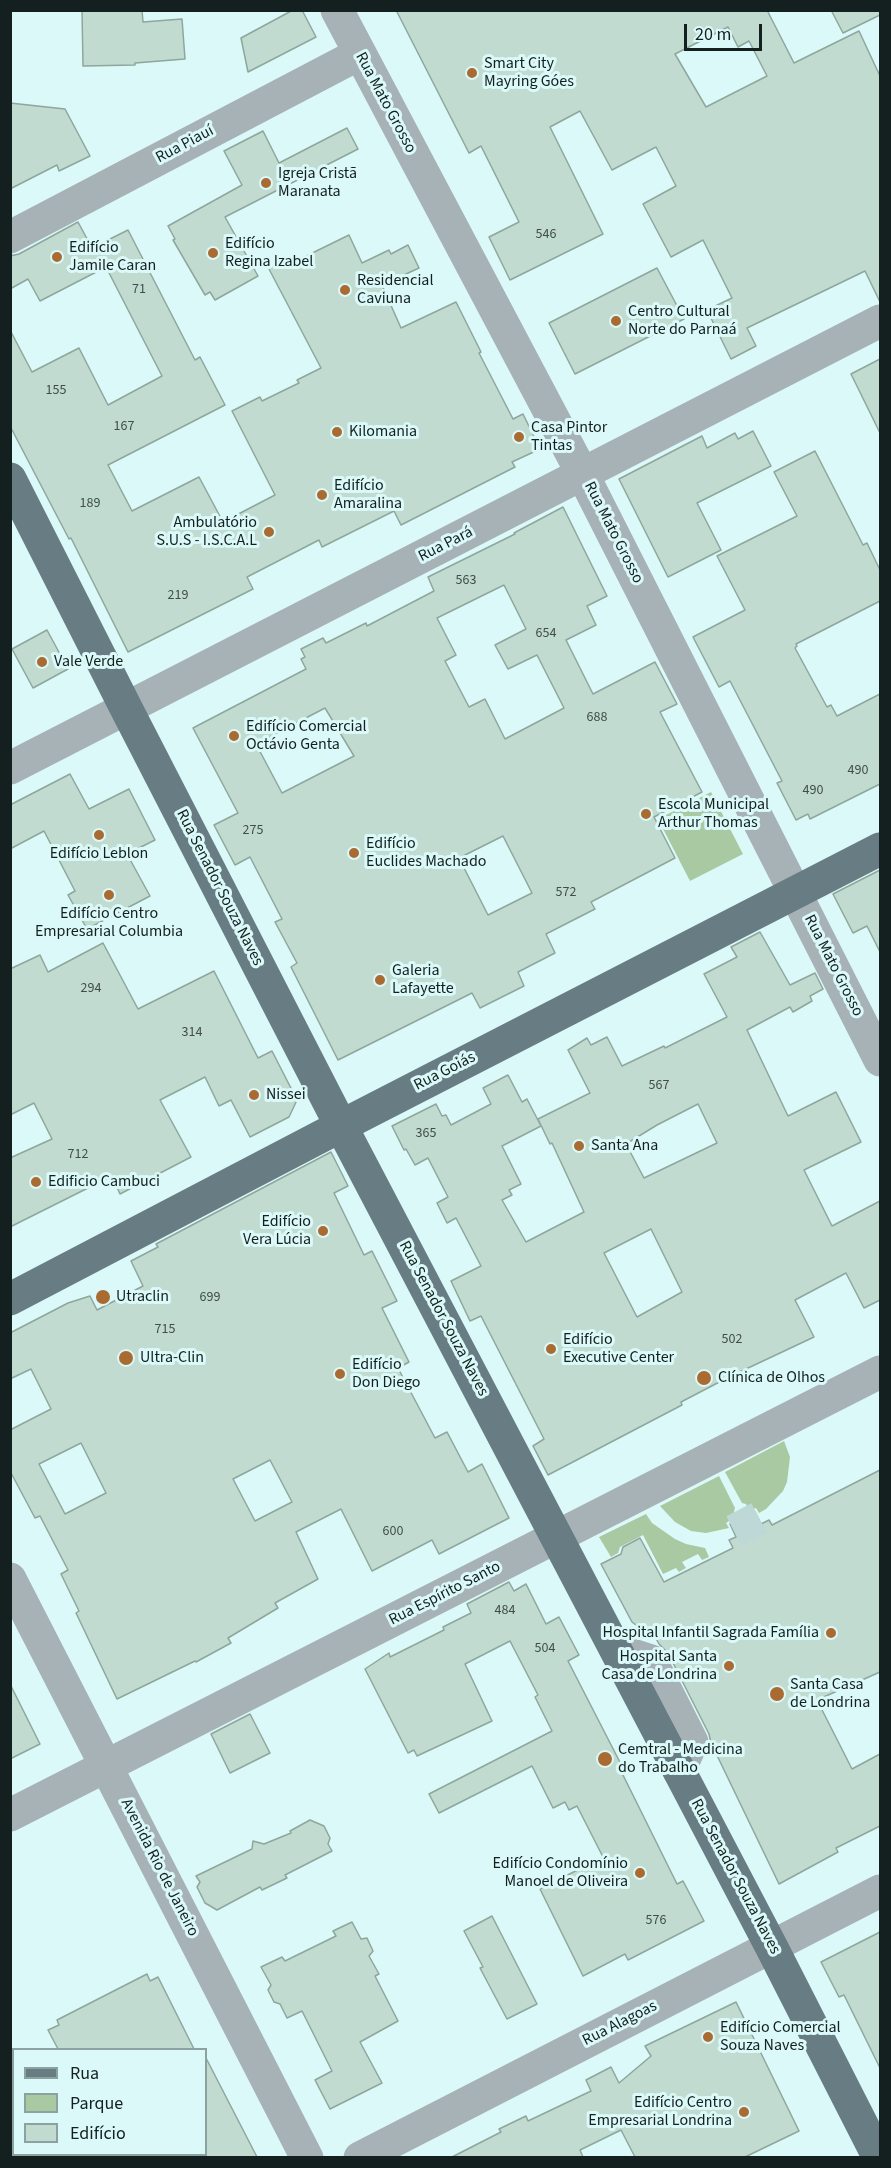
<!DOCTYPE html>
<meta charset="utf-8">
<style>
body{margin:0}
#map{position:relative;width:891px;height:2168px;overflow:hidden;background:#dbf9f8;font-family:"Source Sans 3",sans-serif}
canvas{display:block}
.frame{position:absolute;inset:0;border:12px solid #141f1f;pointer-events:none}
.legend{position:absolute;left:12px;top:2048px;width:195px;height:108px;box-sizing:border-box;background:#dbf9f8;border:2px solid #8ba2a1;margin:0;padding:8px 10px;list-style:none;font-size:18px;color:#141f1f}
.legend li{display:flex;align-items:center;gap:12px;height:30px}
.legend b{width:30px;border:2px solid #8ba2a1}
.scale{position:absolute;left:684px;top:24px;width:78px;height:27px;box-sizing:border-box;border:3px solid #141f1f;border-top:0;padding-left:8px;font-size:18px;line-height:21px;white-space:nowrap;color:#141f1f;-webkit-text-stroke:4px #dbf9f8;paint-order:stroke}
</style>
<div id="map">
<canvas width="891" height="2168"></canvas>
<div class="frame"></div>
<ul class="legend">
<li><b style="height:8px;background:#687c83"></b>Rua</li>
<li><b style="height:16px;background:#a9c9a3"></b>Parque</li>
<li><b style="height:16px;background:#c2dbd0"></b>Edifício</li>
</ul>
<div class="scale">20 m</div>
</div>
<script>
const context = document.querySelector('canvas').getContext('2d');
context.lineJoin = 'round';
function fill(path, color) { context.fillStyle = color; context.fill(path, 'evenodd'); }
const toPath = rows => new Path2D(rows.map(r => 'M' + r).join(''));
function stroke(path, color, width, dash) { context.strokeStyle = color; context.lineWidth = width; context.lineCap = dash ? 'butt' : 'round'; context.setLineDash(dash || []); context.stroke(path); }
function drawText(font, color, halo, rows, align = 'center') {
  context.font = font + ' "Source Sans 3",sans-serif'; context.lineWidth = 6; context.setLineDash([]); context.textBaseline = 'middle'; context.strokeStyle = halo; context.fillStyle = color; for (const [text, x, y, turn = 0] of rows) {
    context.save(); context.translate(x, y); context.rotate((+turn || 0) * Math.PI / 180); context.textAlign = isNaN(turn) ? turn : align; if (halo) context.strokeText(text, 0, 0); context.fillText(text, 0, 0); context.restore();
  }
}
const green = toPath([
 [711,792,743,854,690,881,658,819],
 [784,1441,790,1457,787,1482,783,1491,766,1509,759,1513,756,1508,748,1510,746,1504,742,1503,725,1472],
 [719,1476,735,1508,732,1519,726,1523,729,1528,706,1533,691,1531,675,1522,660,1506],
 [646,1514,652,1523,675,1539,686,1544,705,1548,709,1557,702,1560,698,1554,682,1562,686,1568,679,1572,676,1568,663,1574,643,1535,620,1547,618,1553,611,1557,599,1537]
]);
const building = toPath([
 [82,10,142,10,143,22,182,19,185,59,135,63,135,65,83,66,82,10],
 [293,10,302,10,316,37,248,72,241,38,293,10],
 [396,10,767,10,794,63,859,31,880,76,880,302,865,271,747,328,756,346,731,359,707,310,732,298,703,240,671,257,643,204,676,186,656,147,612,170,580,111,550,127,603,234,510,280,489,237,519,222,481,146,469,153,396,10],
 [728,27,738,47,749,41,767,76,706,107,675,54,728,27],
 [831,10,880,10,880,15,843,33,831,10],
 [10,103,65,109,90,156,59,171,57,165,10,189,10,103],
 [347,128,358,149,225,217,258,276,215,300,210,292,205,295,173,240,175,239,168,226,242,185,224,151,263,131,279,163,347,128],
 [78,222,92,248,128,230,195,360,200,357,225,405,108,465,132,511,199,477,223,522,275,495,232,411,260,397,262,401,299,383,297,380,321,368,269,269,294,256,296,261,349,235,362,263,389,250,391,254,408,245,419,268,382,285,401,328,456,302,481,352,479,353,513,419,523,414,540,449,512,462,515,467,401,525,394,511,322,547,319,540,247,577,253,589,128,652,71,538,69,539,10,426,10,330,32,372,79,348,108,405,162,376,106,267,40,301,28,279,10,289,10,256,19,254,78,222],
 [657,268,684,319,575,374,549,323,657,268],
 [880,359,880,433,851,374,880,359],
 [753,431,771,466,697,503,721,550,668,577,619,479,702,436,707,448,735,433,738,439,753,431],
 [815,451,863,545,867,543,880,570,880,601,796,644,797,646,795,648,827,707,831,705,837,716,880,694,880,784,810,819,808,814,796,820,777,783,782,781,730,681,719,687,693,637,745,610,717,556,797,516,774,472,815,451],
 [563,507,607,596,587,606,596,625,566,640,593,694,655,662,677,704,660,712,702,792,654,817,675,858,591,902,595,909,546,934,555,953,518,972,524,986,480,1008,472,993,338,1060,291,967,297,963,275,922,282,919,250,857,235,865,214,825,238,813,193,728,306,669,301,659,305,657,301,649,323,638,326,643,366,623,367,626,434,591,428,577,515,534,514,533,563,507],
 [504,585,526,629,495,645,508,669,537,655,564,708,505,739,485,699,469,707,445,661,456,655,437,618,504,585],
 [325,708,354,756,282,793,256,744,325,708],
 [503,836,532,893,488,915,459,858,503,836],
 [47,630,68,669,33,688,12,649,47,630],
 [70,774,89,809,129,789,155,840,127,854,150,896,87,929,68,895,75,891,44,831,10,849,10,805,70,774],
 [880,870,880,952,867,926,853,933,833,894,880,870],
 [760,932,790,985,815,973,823,989,810,996,812,1001,793,1012,790,1007,747,1030,788,1116,836,1092,861,1142,804,1170,832,1226,880,1201,880,1300,864,1308,846,1273,795,1300,814,1337,729,1377,681,1402,682,1405,548,1475,533,1446,544,1439,481,1316,470,1321,451,1281,481,1266,456,1218,447,1223,437,1203,448,1197,428,1158,415,1165,406,1149,404,1150,392,1126,436,1104,442,1116,446,1115,451,1125,491,1104,483,1088,508,1075,522,1102,527,1099,541,1126,502,1146,521,1184,509,1190,512,1195,502,1200,526,1242,584,1212,552,1143,550,1144,538,1119,590,1093,568,1050,587,1038,591,1045,607,1037,622,1066,664,1046,665,1048,727,1017,704,974,737,957,731,947,760,932],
 [698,1104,717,1143,644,1178,626,1144,657,1125,698,1104],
 [651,1229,682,1292,637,1317,604,1253,651,1229],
 [103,943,138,1009,214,971,258,1058,272,1051,297,1100,289,1117,250,1137,231,1100,219,1106,205,1077,160,1100,191,1157,120,1194,112,1176,10,1227,10,1158,52,1139,34,1103,10,1115,10,969,40,955,48,972,103,943],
 [331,1152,348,1186,334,1193,364,1255,372,1251,397,1301,382,1308,409,1362,398,1368,435,1438,447,1432,468,1472,482,1464,509,1518,439,1554,432,1540,372,1571,341,1509,296,1532,318,1579,275,1603,278,1608,228,1638,231,1643,196,1662,195,1661,117,1699,76,1613,79,1611,61,1574,68,1570,40,1516,35,1518,10,1471,10,1430,51,1409,31,1369,10,1379,10,1333,68,1303,90,1296,97,1310,143,1286,131,1261,158,1247,156,1244,331,1152],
 [81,1443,106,1493,65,1514,39,1464,81,1443],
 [270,1460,292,1502,255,1521,233,1479,270,1460],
 [880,1470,880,1672,817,1700,852,1769,880,1754,880,1826,836,1848,838,1852,779,1884,711,1743,709,1734,668,1653,659,1644,653,1633,644,1631,632,1622,601,1564,621,1554,623,1547,640,1538,664,1582,733,1548,729,1540,736,1537,730,1524,755,1512,761,1524,769,1520,772,1525,880,1470],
 [509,1582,514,1591,526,1584,546,1624,559,1617,579,1655,568,1661,625,1772,622,1773,677,1884,683,1881,704,1921,628,1960,625,1954,583,1976,540,1889,603,1857,577,1806,569,1810,565,1802,553,1808,532,1766,439,1813,429,1794,552,1731,535,1697,538,1695,510,1641,465,1664,492,1721,417,1756,414,1750,408,1753,365,1669,389,1653,390,1657,444,1630,443,1627,471,1613,467,1604,509,1582],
 [10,1684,40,1744,10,1759,10,1684],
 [250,1714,270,1753,230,1773,211,1734,250,1714],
 [310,1820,324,1826,330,1838,328,1844,332,1851,285,1875,287,1878,262,1890,260,1887,217,1910,205,1903,197,1887,200,1882,196,1876,252,1849,253,1841,264,1844,291,1833,290,1831,310,1820],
 [492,1916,537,2004,507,2019,480,1968,483,1967,464,1931,492,1916],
 [352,1922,361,1939,367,1938,373,1951,369,1956,379,1974,375,1976,398,2021,360,2042,382,2083,330,2109,315,2080,332,2071,302,2011,287,2018,280,2004,274,2002,268,1990,271,1985,261,1967,282,1957,285,1961,336,1936,333,1931,352,1922],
 [880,1932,880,2068,844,1995,839,1997,821,1962,880,1932],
 [147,1974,150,1981,158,1977,194,2049,58,2049,48,2030,59,2025,57,2020,147,1974],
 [736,2002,799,2131,745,2157,635,2157,621,2130,580,2150,583,2157,452,2157,501,2132,499,2129,526,2116,528,2121,591,2091,586,2080,611,2067,619,2083,651,2056,645,2046,736,2002],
 [206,2058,257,2157,206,2157,206,2058]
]);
const minorTunnel = toPath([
 [734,1531,759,1518]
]);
const minor = toPath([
 [337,10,583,475,880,1060],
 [10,237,359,54],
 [10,768,880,321],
 [10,1579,307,2158],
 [617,1650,651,1661,692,1742,679,1771],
 [10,1815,880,1372],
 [360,2158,880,1891]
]);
const major = toPath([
 [10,479,126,708,341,1126,771,1946,879,2158],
 [10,1299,341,1126,880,849]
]);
const markers = [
 [472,73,6,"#a96b31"],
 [266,183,6,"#a96b31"],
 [213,253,6,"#a96b31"],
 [57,257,6,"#a96b31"],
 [345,290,6,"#a96b31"],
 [616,321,6,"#a96b31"],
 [337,432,6,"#a96b31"],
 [519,437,6,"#a96b31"],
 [322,495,6,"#a96b31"],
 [269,532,6,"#a96b31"],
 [42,662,6,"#a96b31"],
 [234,736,6,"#a96b31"],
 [646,814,6,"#a96b31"],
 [99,835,6,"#a96b31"],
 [354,853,6,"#a96b31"],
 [109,895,6,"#a96b31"],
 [380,980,6,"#a96b31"],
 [254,1095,6,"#a96b31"],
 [579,1146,6,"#a96b31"],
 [36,1182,6,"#a96b31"],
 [323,1231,6,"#a96b31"],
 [103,1297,8,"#a96b31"],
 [551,1349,6,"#a96b31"],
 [126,1358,8,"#a96b31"],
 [340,1374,6,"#a96b31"],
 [704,1378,8,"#a96b31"],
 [831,1633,6,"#a96b31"],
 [729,1666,6,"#a96b31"],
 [777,1694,8,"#a96b31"],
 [605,1759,8,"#a96b31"],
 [640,1873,6,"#a96b31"],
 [708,2037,6,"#a96b31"],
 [744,2112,6,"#a96b31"]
];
const numberNames = [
 ["546",546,235],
 ["71",139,290],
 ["155",56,391],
 ["167",124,427],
 ["189",90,504],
 ["563",466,581],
 ["219",178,596],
 ["654",546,634],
 ["688",597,718],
 ["490",858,771],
 ["490",813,791],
 ["275",253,831],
 ["572",566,893],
 ["294",91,989],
 ["314",192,1033],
 ["567",659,1086],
 ["365",426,1134],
 ["712",78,1155],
 ["699",210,1298],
 ["715",165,1330],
 ["502",732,1340],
 ["600",393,1532],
 ["484",505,1611],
 ["504",545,1649],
 ["576",656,1921]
];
const poiNames = [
 ["Smart City",484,64],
 ["Mayring Góes",484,82],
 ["Igreja Cristã",278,174],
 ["Maranata",278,192],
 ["Edifício",225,244],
 ["Regina Izabel",225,262],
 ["Edifício",69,248],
 ["Jamile Caran",69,266],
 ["Residencial",357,281],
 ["Caviuna",357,299],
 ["Centro Cultural",628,312],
 ["Norte do Parnaá",628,330],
 ["Casa Pintor",531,428],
 ["Tintas",531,446],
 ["Kilomania",349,432],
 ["Edifício",334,486],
 ["Amaralina",334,504],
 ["Ambulatório",257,523,"right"],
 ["S.U.S - I.S.C.A.L",257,541,"right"],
 ["Vale Verde",54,662],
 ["Edifício Comercial",246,727],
 ["Octávio Genta",246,745],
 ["Escola Municipal",658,805],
 ["Arthur Thomas",658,823],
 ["Edifício",366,844],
 ["Euclides Machado",366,862],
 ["Edifício Leblon",99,854,"center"],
 ["Edifício Centro",109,914,"center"],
 ["Empresarial Columbia",109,932,"center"],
 ["Galeria",392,971],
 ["Lafayette",392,989],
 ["Nissei",266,1095],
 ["Santa Ana",591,1146],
 ["Edificio Cambuci",48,1182],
 ["Edifício",311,1222,"right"],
 ["Vera Lúcia",311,1240,"right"],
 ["Utraclin",116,1297],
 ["Edifício",563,1340],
 ["Executive Center",563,1358],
 ["Ultra-Clin",140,1358],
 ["Edifício",352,1365],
 ["Don Diego",352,1383],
 ["Clínica de Olhos",718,1378],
 ["Hospital Infantil Sagrada Família",819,1633,"right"],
 ["Hospital Santa",717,1657,"right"],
 ["Casa de Londrina",717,1675,"right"],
 ["Santa Casa",790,1685],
 ["de Londrina",790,1703],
 ["Cemtral - Medicina",618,1750],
 ["do Trabalho",618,1768],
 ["Edifício Condomínio",628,1864,"right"],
 ["Manoel de Oliveira",628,1882,"right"],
 ["Edifício Comercial",720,2028],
 ["Souza Naves",720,2046],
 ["Edifício Centro",732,2103,"right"],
 ["Empresarial Londrina",732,2121,"right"]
];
const streetNames = [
 ["Rua Mato Grosso",385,103,62],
 ["Rua Piauí",185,145,-28],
 ["Rua Mato Grosso",613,533,63],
 ["Rua Pará",446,545,-27],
 ["Rua Senador Souza Naves",219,888,63],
 ["Rua Mato Grosso",833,966,63],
 ["Rua Goiás",445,1072,-27],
 ["Rua Senador Souza Naves",443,1319,62],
 ["Rua Espírito Santo",445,1594,-27],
 ["Avenida Rio de Janeiro",159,1868,63],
 ["Rua Senador Souza Naves",735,1877,62],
 ["Rua Alagoas",620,2024,-27]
];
fill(green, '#a9c9a3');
fill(building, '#c2dbd0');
stroke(building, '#8ea69c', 1.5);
stroke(minorTunnel, '#bdd8d7', 33, [33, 16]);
stroke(minor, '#a7b2b6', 33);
stroke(major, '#687c83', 33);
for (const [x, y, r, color] of markers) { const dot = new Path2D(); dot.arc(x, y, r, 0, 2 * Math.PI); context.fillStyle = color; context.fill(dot); stroke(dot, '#dbf9f8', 2); }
drawText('14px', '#404e4b', null, numberNames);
drawText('16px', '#141f1f', '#dbf9f8', poiNames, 'left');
drawText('16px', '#141f1f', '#dbf9f8', streetNames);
</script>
